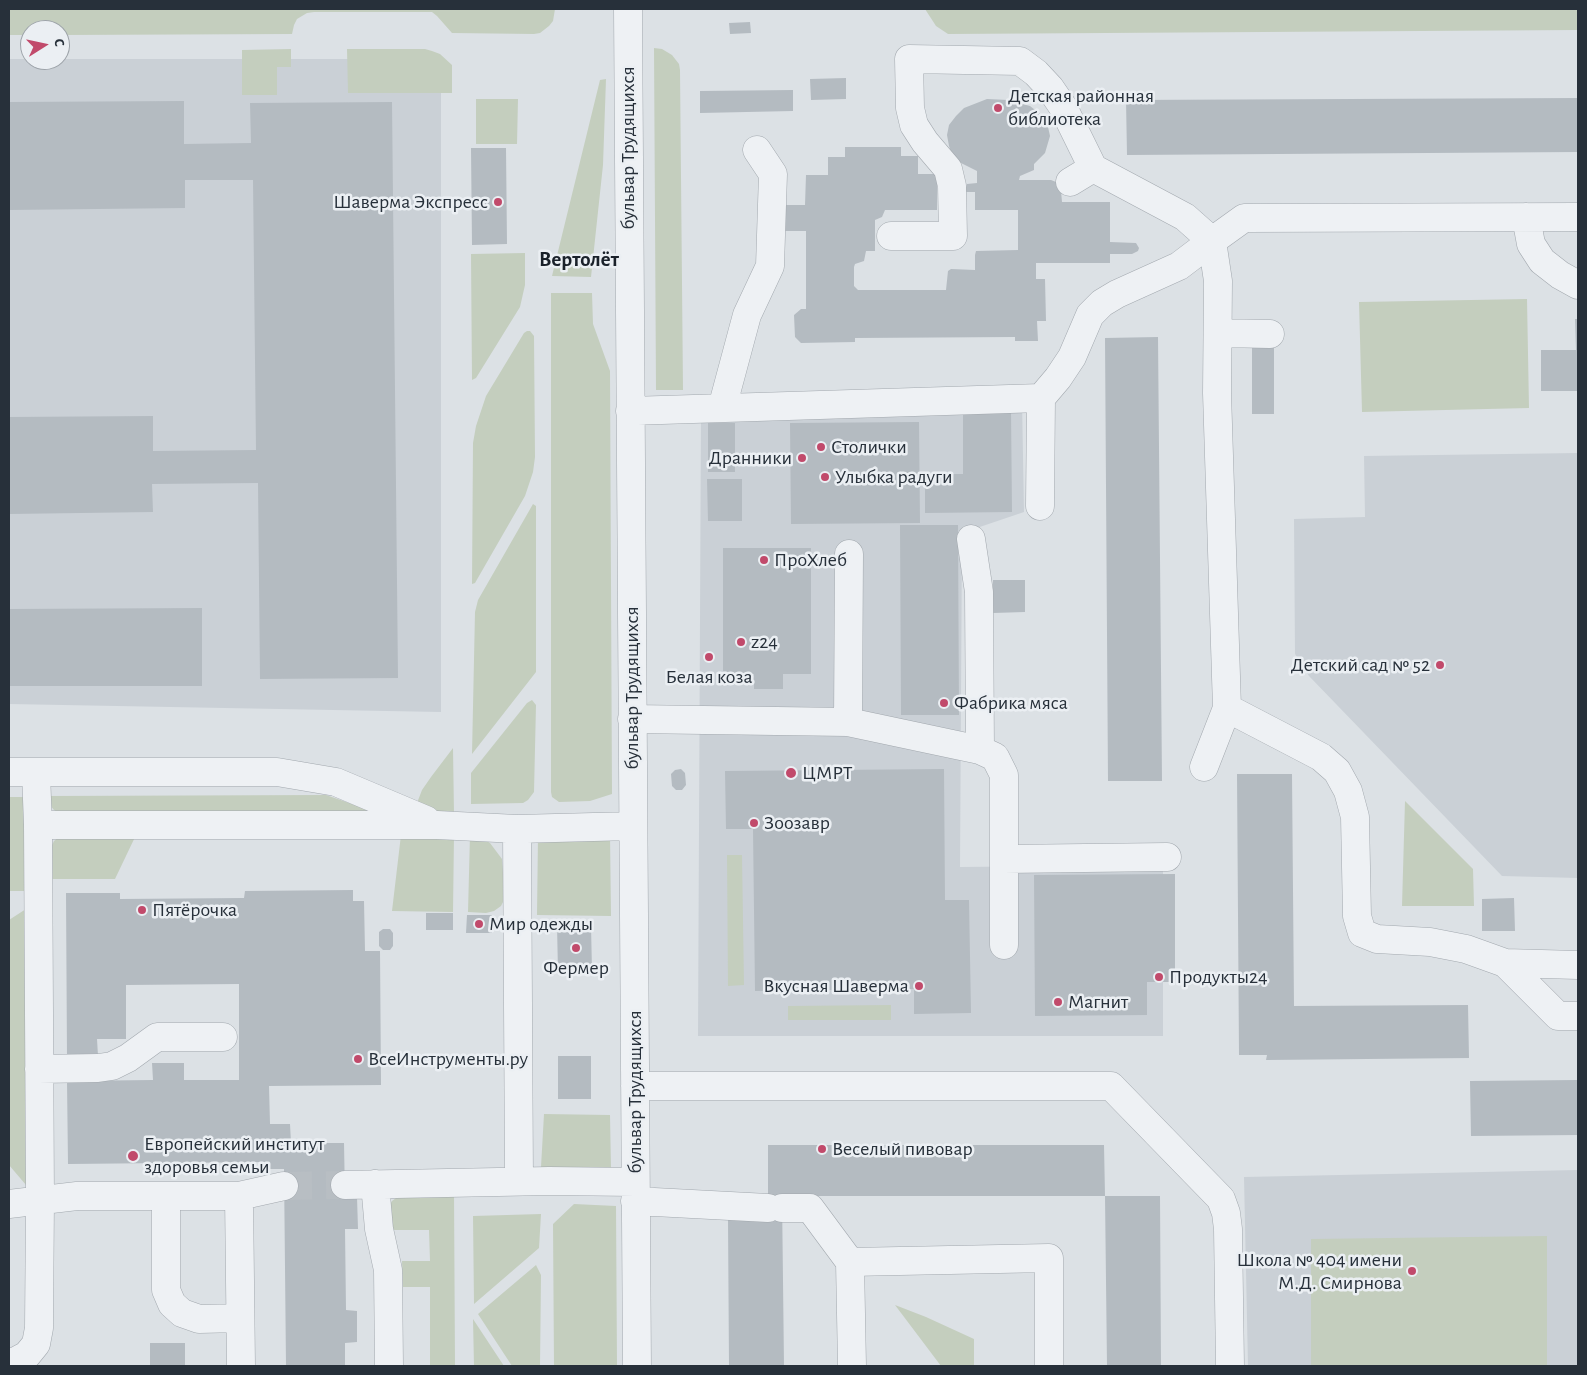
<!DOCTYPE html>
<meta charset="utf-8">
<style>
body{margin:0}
#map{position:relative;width:1587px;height:1375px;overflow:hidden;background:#dce1e5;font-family:"Alegreya Sans",sans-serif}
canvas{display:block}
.frame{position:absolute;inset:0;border:10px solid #27303a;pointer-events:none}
.north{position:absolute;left:20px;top:20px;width:50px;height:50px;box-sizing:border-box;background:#ebeff3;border:1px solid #9da3a9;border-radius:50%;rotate:80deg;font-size:14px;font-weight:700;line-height:20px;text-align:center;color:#27303a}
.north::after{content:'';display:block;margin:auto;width:18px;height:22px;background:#c14a6b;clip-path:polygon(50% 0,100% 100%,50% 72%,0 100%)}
</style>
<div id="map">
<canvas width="1587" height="1375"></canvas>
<div class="frame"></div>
<div class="north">С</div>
</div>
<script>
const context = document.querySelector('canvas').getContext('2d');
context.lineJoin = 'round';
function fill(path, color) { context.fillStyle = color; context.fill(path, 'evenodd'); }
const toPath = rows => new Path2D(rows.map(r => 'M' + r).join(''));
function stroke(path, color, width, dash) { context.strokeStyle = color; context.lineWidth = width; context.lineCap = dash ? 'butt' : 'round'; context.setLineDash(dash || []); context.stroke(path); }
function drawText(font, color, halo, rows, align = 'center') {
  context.font = font + ' "Alegreya Sans",sans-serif'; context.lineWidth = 5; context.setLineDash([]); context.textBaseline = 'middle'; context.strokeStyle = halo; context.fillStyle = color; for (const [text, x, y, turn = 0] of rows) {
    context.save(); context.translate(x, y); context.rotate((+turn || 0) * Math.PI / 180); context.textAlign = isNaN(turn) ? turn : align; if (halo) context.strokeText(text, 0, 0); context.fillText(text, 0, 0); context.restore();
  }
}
const built = toPath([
 [9,59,441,59,441,712,9,704],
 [1022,401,1024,512,962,533,960,867,1163,865,1163,1036,698,1036,701,411],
 [1578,453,1578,878,1502,876,1309,676,1295,654,1294,519,1365,517,1364,456],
 [1578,1170,1578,1366,1248,1366,1244,1177]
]);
const green = toPath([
 [9,9,555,9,553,21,549,26,540,33,534,34,452,33,437,16,432,12,314,12,307,13,297,19,294,25,292,34,60,35,60,30,30,30,30,35,9,35],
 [925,9,1578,9,1578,30,948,34,936,26],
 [654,48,662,49,672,55,679,64,680,70,683,390,656,390],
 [291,49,291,67,277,67,277,95,242,95,242,50],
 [347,49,425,49,432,51,440,54,452,65,452,93,348,93],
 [606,79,603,165,591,277,552,276,600,80],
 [476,99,518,99,517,144,476,144],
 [525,253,525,285,520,307,476,378,472,380,471,254],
 [551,293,592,293,593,324,610,371,612,794,590,801,559,802,552,797,551,792],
 [1527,299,1529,408,1362,412,1359,302],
 [527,331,530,331,534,336,535,457,533,472,525,496,475,583,472,584,473,443,476,426,486,396,524,333],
 [533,504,536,506,536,672,472,754,475,612,478,600],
 [532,700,536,705,534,792,528,800,523,803,471,804,471,773,527,703],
 [453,748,454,814,443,814,417,803,422,790,431,777],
 [326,795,384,815,62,815,54,810,49,804,46,796],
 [9,797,27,797,30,891,9,891],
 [1405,801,1473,869,1474,906,1402,906],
 [610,834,611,916,537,915,538,836],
 [136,835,115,879,47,879,51,847,54,841,59,837],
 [401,835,454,835,453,912,392,911],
 [470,835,481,838,490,843,502,859,505,898,501,906,494,911,486,913,468,912],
 [727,855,742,855,744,985,728,986],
 [29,907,26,1185,9,1165,9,920],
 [891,1005,891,1020,788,1020,788,1006],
 [544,1114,610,1115,611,1169,541,1167],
 [454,1192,455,1366,430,1366,430,1287,403,1287,402,1261,430,1261,429,1230,386,1230,388,1208,392,1201,400,1195],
 [574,1204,616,1206,617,1366,554,1366,553,1224],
 [541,1214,539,1248,474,1304,473,1216],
 [1547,1236,1547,1366,1311,1366,1311,1239],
 [536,1265,541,1275,540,1366,512,1366,478,1314],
 [895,1305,926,1317,974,1339,974,1366,941,1366],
 [473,1319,504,1366,474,1366]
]);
const building = toPath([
 [750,22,751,33,730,34,729,23],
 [846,78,846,99,811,100,810,79],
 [793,90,793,111,700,113,700,91],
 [1578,98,1578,152,1127,155,1126,100],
 [987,99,1008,100,1030,106,1044,117,1048,127,1050,136,1045,153,1034,164,1034,170,1020,176,1019,180,1051,180,1056,182,1061,191,1062,202,1110,202,1110,242,1136,243,1139,248,1138,251,1132,254,1110,254,1110,263,1036,263,1036,279,1045,279,1046,321,1037,321,1038,341,1015,341,1015,337,855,338,855,342,801,343,795,337,794,315,801,309,806,309,806,231,778,231,778,205,805,205,806,175,828,175,828,157,845,157,845,147,901,147,901,156,918,156,918,174,937,174,937,210,885,210,882,217,875,220,875,251,866,251,864,261,855,264,854,267,854,286,858,290,946,290,948,271,951,269,975,270,975,255,976,251,1018,250,1018,210,975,210,975,192,965,192,967,184,977,183,977,171,959,162,952,155,949,146,947,135,949,125,956,116,964,108],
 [184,101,184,144,251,143,250,103,392,102,398,678,260,679,258,483,152,484,153,512,9,514,9,417,153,416,153,451,256,450,253,180,185,180,185,208,9,210,9,102],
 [471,148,506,148,507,244,472,245],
 [1575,319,1578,319,1578,391,1541,391,1541,350,1576,350],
 [1158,337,1162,781,1108,781,1105,338],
 [1252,345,1274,345,1274,414,1252,414],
 [963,410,1011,410,1012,512,925,513,925,474,963,474],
 [919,422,920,523,791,524,790,423],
 [708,423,735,423,735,472,708,472],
 [707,479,742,479,742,521,708,521],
 [900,525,958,525,959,715,901,715],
 [723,548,811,548,811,674,783,674,783,689,754,689,754,674,723,674],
 [993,580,1025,580,1025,612,993,613],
 [202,608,202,686,9,686,9,609],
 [681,769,685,773,686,785,682,790,676,790,672,786,671,774,675,770],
 [944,769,945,900,969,900,971,1013,914,1014,914,989,755,991,753,829,726,829,725,771],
 [1237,774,1292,774,1294,1006,1468,1005,1469,1058,1266,1060,1267,1055,1239,1055],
 [1175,874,1175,982,1147,982,1147,1015,1035,1016,1034,875],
 [353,890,353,901,364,901,365,951,380,951,381,1085,269,1086,270,1124,290,1124,291,1143,344,1143,345,1197,357,1197,358,1229,345,1229,346,1310,357,1311,357,1342,345,1343,345,1366,286,1366,284,1169,267,1169,267,1162,68,1164,67,1081,153,1080,152,1063,184,1063,184,1080,239,1080,239,984,126,985,126,1039,97,1039,98,1056,67,1057,66,893,120,893,120,899,244,898,245,891],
 [1514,898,1515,931,1482,931,1482,899],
 [426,913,453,913,453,930,426,930],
 [467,915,492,915,492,933,466,933],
 [557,925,591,925,592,971,558,972],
 [383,929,390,929,393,933,393,946,390,950,383,950,379,946,379,932],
 [558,1056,591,1056,591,1099,558,1099],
 [1578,1080,1578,1135,1471,1136,1470,1081],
 [768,1145,1104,1145,1105,1196,1160,1196,1161,1366,1107,1366,1105,1196,782,1196,784,1366,729,1366,728,1220,768,1220],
 [150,1343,185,1343,185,1366,150,1366]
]);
const minorTunnel = toPath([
 [284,1186,345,1185]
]);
const minor = toPath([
 [628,9,637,1366],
 [1070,182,1093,168],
 [1526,217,1531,244,1542,261,1560,275,1578,285],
 [1578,217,1244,218,1212,241,1218,281,1217,393,1227,708,1321,757,1337,771,1348,791,1355,817,1357,916,1362,933,1377,939,1430,942,1466,949,1505,963,1558,1016,1578,1016],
 [1218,333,1270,334],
 [722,408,747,315,770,266,773,174,757,150],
 [630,411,1041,398,1058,378,1072,357,1090,315,1102,303,1117,294,1179,266,1212,241,1185,217,1093,168,1063,107,1050,88,1036,73,1020,61,909,59,910,108,914,125,925,142,948,169,952,186,953,236,891,236],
 [1040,506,1041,398],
 [971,539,979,592,980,750],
 [632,719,848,722,980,750,995,757,1004,775,1004,945],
 [848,722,849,554],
 [1204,767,1227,708],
 [9,772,277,772,336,782,426,820],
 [38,825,437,825,517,829,632,826],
 [517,829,519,1181],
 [1004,859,1167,857],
 [1505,963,1578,965],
 [39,1069,98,1068,112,1066,128,1058,157,1037,223,1037],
 [635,1086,1111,1086,1221,1199,1226,1213,1228,1229,1230,1366],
 [375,1184,379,1229,388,1270,389,1366],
 [345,1185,549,1181,635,1182],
 [166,1196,166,1290,172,1304,182,1313,199,1319,240,1318],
 [239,1196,241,1366],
 [635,1201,768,1208],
 [9,1204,77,1196,239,1196,284,1186],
 [782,1208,810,1208,850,1262],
 [9,1362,14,1362,27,1355,36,1344,39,1328,40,1200,38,825,36,773],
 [852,1366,850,1262,1049,1258,1049,1366]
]);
const markers = [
 [998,108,5,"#c14a6b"],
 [498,202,5,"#c14a6b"],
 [821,447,5,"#c14a6b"],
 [802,458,5,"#c14a6b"],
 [825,477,5,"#c14a6b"],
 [764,560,5,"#c14a6b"],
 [741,642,5,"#c14a6b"],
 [709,657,5,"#c14a6b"],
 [1440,665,5,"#c14a6b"],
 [944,703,5,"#c14a6b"],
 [791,773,6,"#c14a6b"],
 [754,823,5,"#c14a6b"],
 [142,910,5,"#c14a6b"],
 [479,924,5,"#c14a6b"],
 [576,948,5,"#c14a6b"],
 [1159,977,5,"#c14a6b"],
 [919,986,5,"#c14a6b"],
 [1058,1002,5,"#c14a6b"],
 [358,1059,5,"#c14a6b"],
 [822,1149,5,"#c14a6b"],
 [133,1156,6,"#c14a6b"],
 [1412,1271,5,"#c14a6b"]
];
const poiNames = [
 ["Детская районная",1008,96],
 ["библиотека",1008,119],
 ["Шаверма Экспресс",488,202,"right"],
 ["Столички",831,447],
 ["Дранники",792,458,"right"],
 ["Улыбка радуги",835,477],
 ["ПроХлеб",774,560],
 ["z24",751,642],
 ["Детский сад № 52",1430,665,"right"],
 ["Белая коза",709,677,"center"],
 ["Фабрика мяса",954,703],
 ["ЦМРТ",802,773],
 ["Зоозавр",764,823],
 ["Пятёрочка",152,910],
 ["Мир одежды",489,924],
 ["Фермер",576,968,"center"],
 ["Продукты24",1169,977],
 ["Вкусная Шаверма",909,986,"right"],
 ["Магнит",1068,1002],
 ["ВсеИнструменты.ру",368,1059],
 ["Европейский институт",144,1144],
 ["здоровья семьи",144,1167],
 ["Веселый пивовар",832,1149],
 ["Школа № 404 имени",1402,1260,"right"],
 ["М.Д. Смирнова",1402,1283,"right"]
];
const streetNames = [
 ["бульвар Трудящихся",628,148,-90],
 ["бульвар Трудящихся",632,688,-90],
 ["бульвар Трудящихся",635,1092,-90]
];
const neighbourhoodNames = [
 ["Вертолёт",579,260]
];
fill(built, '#cad0d6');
fill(green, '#c4cebe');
fill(building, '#b4bbc1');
stroke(minorTunnel, '#b8bec3', 28, [28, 14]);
stroke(minor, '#a2a8ae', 29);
stroke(minor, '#eef1f4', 28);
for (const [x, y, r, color] of markers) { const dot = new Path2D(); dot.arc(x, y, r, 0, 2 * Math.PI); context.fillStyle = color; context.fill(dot); stroke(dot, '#ebeff3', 2); }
drawText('20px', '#27303a', '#ebeff3', poiNames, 'left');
drawText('20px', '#27303a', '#ebeff3', streetNames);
drawText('bold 21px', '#1a212a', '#ebeff3', neighbourhoodNames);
</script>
